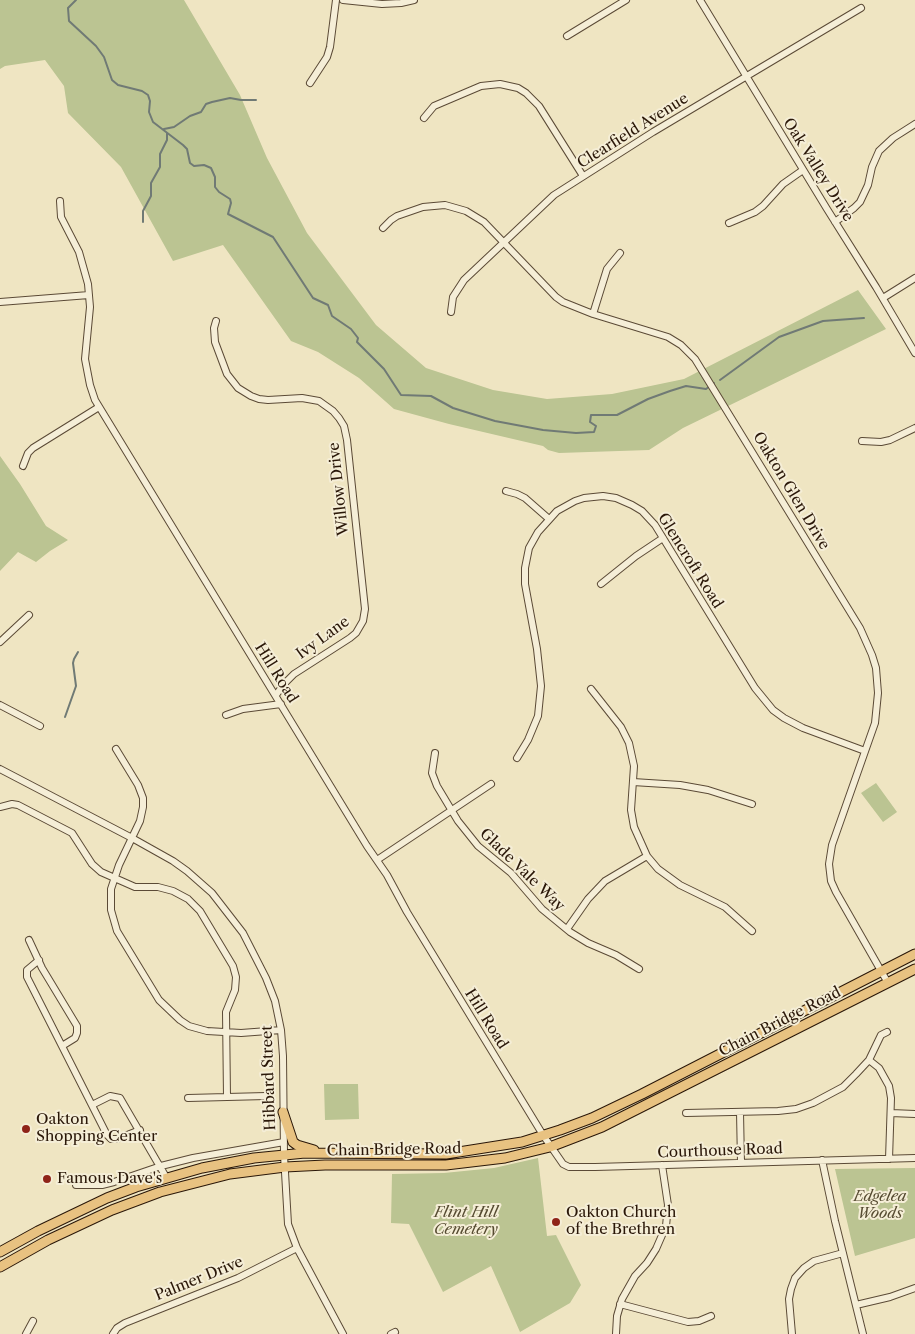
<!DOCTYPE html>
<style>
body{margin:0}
canvas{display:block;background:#efe5c2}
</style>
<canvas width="915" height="1334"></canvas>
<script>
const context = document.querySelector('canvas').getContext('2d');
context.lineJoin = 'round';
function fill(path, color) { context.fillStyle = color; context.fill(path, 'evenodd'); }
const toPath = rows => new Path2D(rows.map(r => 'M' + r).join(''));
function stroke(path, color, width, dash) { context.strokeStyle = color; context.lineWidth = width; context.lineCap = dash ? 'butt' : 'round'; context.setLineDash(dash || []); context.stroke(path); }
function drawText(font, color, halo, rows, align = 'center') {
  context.font = font + ' "Libre Caslon Text",serif'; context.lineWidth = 4; context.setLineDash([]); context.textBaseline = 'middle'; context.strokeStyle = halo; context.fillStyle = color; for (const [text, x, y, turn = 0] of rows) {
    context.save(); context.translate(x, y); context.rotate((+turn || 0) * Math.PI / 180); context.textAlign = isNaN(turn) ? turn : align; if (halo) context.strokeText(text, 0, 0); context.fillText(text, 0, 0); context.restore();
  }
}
const green = toPath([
 [0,0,184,0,240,95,267,158,307,233,376,325,426,368,493,390,547,399,612,394,684,379,858,290,886,329,683,428,649,450,559,453,548,450,543,446,449,424,394,409,359,378,318,352,291,341,223,245,173,261,121,167,68,113,64,86,45,60,5,66,0,69],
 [0,456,20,484,46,526,68,540,50,551,36,562,18,552,0,571],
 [876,783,897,812,883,822,861,793],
 [324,1084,358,1084,359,1119,325,1120],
 [538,1158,547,1236,556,1235,581,1285,570,1303,520,1332,491,1266,443,1292,409,1224,391,1223,392,1174,444,1173,494,1168],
 [915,1168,915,1238,855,1256,835,1169]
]);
const stream = toPath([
 [76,0,68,8,69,21,96,46,104,57,112,80,118,85,142,91,148,95,150,101,149,112,153,122,183,145,187,149,190,163,194,166,204,165,211,168,215,177,215,187,219,192,230,199,231,203,228,214,273,237,313,298,328,305,332,316,351,329,358,338,357,342,384,369,401,395,431,396,453,408,495,421,543,430,576,433,594,432,596,426,590,422,591,415,617,415,648,399,670,391,686,386,706,389,714,383],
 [164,129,174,127,190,116,201,112,206,104,212,102,230,98,241,100,256,100],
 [143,222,143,211,151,196,151,183,160,167,160,154,167,140,167,133],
 [720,380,779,337,823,321,864,318],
 [65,717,76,686,73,663,74,659,78,652]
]);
const minor = toPath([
 [343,0,382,4,401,3,414,0],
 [700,0,827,209,876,287,915,353],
 [567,36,626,0],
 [310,83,327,57,330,47,336,0],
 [424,118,434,106,481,86,500,84,518,88,526,93,539,106,583,176],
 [60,201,61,217,79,252,88,284,90,307,85,359,90,385,95,400,367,846,387,875,407,912,543,1135,563,1164,569,1167,595,1167,915,1158],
 [835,222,854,208,860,202,868,185,872,167,879,151,893,138,915,124],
 [729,223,755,212,763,206,783,184,803,170],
 [383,228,391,220,397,216,423,207,445,205,466,211,484,222,556,297,563,302,593,314,668,337,681,345,695,359,860,628,872,655,876,668,878,693,875,723,832,845,829,864,831,881,836,892,888,983],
 [883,298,915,278],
 [0,302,89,295],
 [451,312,453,297,464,280,554,195,653,132,861,8],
 [593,314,607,269,620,253],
 [216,321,214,328,215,342,227,374,238,388,251,396,259,399,268,400,302,398,319,401,333,411,339,418,344,426,347,440,365,609,363,621,356,633,350,638,294,674,284,684,276,695],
 [862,441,881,442,890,440,915,428],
 [23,466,28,453,33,448,99,407],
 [506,491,517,494,525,498,549,519],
 [601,584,636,556,663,538],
 [0,642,29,615],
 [591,689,621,727,629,743,634,766,631,810,634,827,647,856,658,869,680,885,725,907,752,931],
 [0,705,40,726],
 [226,715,243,709,281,704],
 [116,749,138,785,143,798,143,807,140,821,119,865,111,889,111,910,117,931,159,1000,180,1020,189,1026,207,1031,241,1033,281,1030],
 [435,753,432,773,437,786,458,821,478,846,511,873,542,909,570,932,588,943,616,955,639,969],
 [517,758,528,740,538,716,541,686,537,649,525,584,525,568,529,548,538,532,557,511,575,501,584,498,603,496,616,498,632,505,642,511,655,525,755,688,773,710,784,718,803,728,865,751],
 [0,769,132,838,173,861,187,871,212,893,243,933,266,978,275,1001,281,1030,283,1056,284,1155,288,1224,297,1248,343,1334],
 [633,782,680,785,708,790,752,804],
 [0,807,12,804,18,805,72,833,92,864,101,872,135,887,158,887,173,891,188,899,200,911,233,966,236,977,235,990,226,1012,227,1097],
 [377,860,491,784],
 [567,929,588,899,605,881,647,856],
 [29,940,42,968,77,1026,77,1033,75,1038,62,1046],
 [39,960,27,970,27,977,107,1135,111,1139,117,1139,140,1130],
 [869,1060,879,1068,889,1086,891,1098,889,1159],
 [188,1098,266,1096],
 [92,1105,110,1096,120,1098,166,1177],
 [740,1112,741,1163],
 [686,1113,778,1111,796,1109,813,1103,843,1087,856,1074,869,1060,881,1035,887,1032],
 [891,1113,915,1114],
 [822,1160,835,1221,863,1334],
 [76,1185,102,1185,114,1182,161,1166,193,1158,284,1142],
 [620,1304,688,1322,699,1321,711,1316],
 [856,1305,890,1297,915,1288],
 [26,1334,33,1321],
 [113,1334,117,1328,125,1323,238,1278,297,1248],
 [391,1334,395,1332],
 [616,1334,617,1316,622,1299,635,1276,647,1263,656,1249,666,1226,668,1205,662,1165],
 [792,1334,789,1299,791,1289,795,1278,804,1268,814,1261,843,1253]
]);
const major = toPath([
 [283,1112,293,1142,297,1145,314,1150],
 [0,1252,38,1231,107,1198,136,1187,202,1168,254,1158,305,1153,446,1154,522,1142,560,1130,592,1118,642,1094,915,954],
 [0,1267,48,1240,112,1210,160,1192,230,1174,285,1167,325,1165,446,1165,505,1158,550,1147,602,1127,915,969]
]);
const markers = [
 [26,1129,5,"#8f2418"],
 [47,1179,5,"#8f2418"],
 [556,1222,5,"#8f2418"]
];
const streetNames = [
 ["Clearfield Avenue",633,131,-32],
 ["Oak Valley Drive",818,170,58],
 ["Willow Drive",339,489,-96],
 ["Oakton Glen Drive",791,491,59],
 ["Glencroft Road",690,561,58],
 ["Ivy Lane",323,638,-36],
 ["Hill Road",276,673,58],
 ["Glade Vale Way",522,870,44],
 ["Hill Road",486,1019,58],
 ["Chain Bridge Road",780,1022,-27],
 ["Hibbard Street",269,1078,-92],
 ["Chain Bridge Road",394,1150,-1],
 ["Courthouse Road",720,1151,-2],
 ["Palmer Drive",199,1279,-22]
];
const poiNames = [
 ["Oakton",36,1120],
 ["Shopping Center",36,1137],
 ["Famous Dave's",57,1179],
 ["Oakton Church",566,1213],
 ["of the Brethren",566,1230]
];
const parkNames = [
 ["Edgelea",880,1197],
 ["Woods",880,1214],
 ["Flint Hill",466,1213],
 ["Cemetery",466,1230]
];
fill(green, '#bbc492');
stroke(stream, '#707a75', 2);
stroke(minor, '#5b4a36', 8);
stroke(major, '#2a1708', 11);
stroke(minor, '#f5eed7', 6);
stroke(major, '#e8c281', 9);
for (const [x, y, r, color] of markers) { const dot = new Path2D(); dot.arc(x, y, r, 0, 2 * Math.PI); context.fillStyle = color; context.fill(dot); stroke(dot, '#f5eed7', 2); }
drawText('15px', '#2a1708', '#f5eed7', streetNames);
drawText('15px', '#2a1708', '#f5eed7', poiNames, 'left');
drawText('italic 15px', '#564b31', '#f5eed7', parkNames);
</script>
